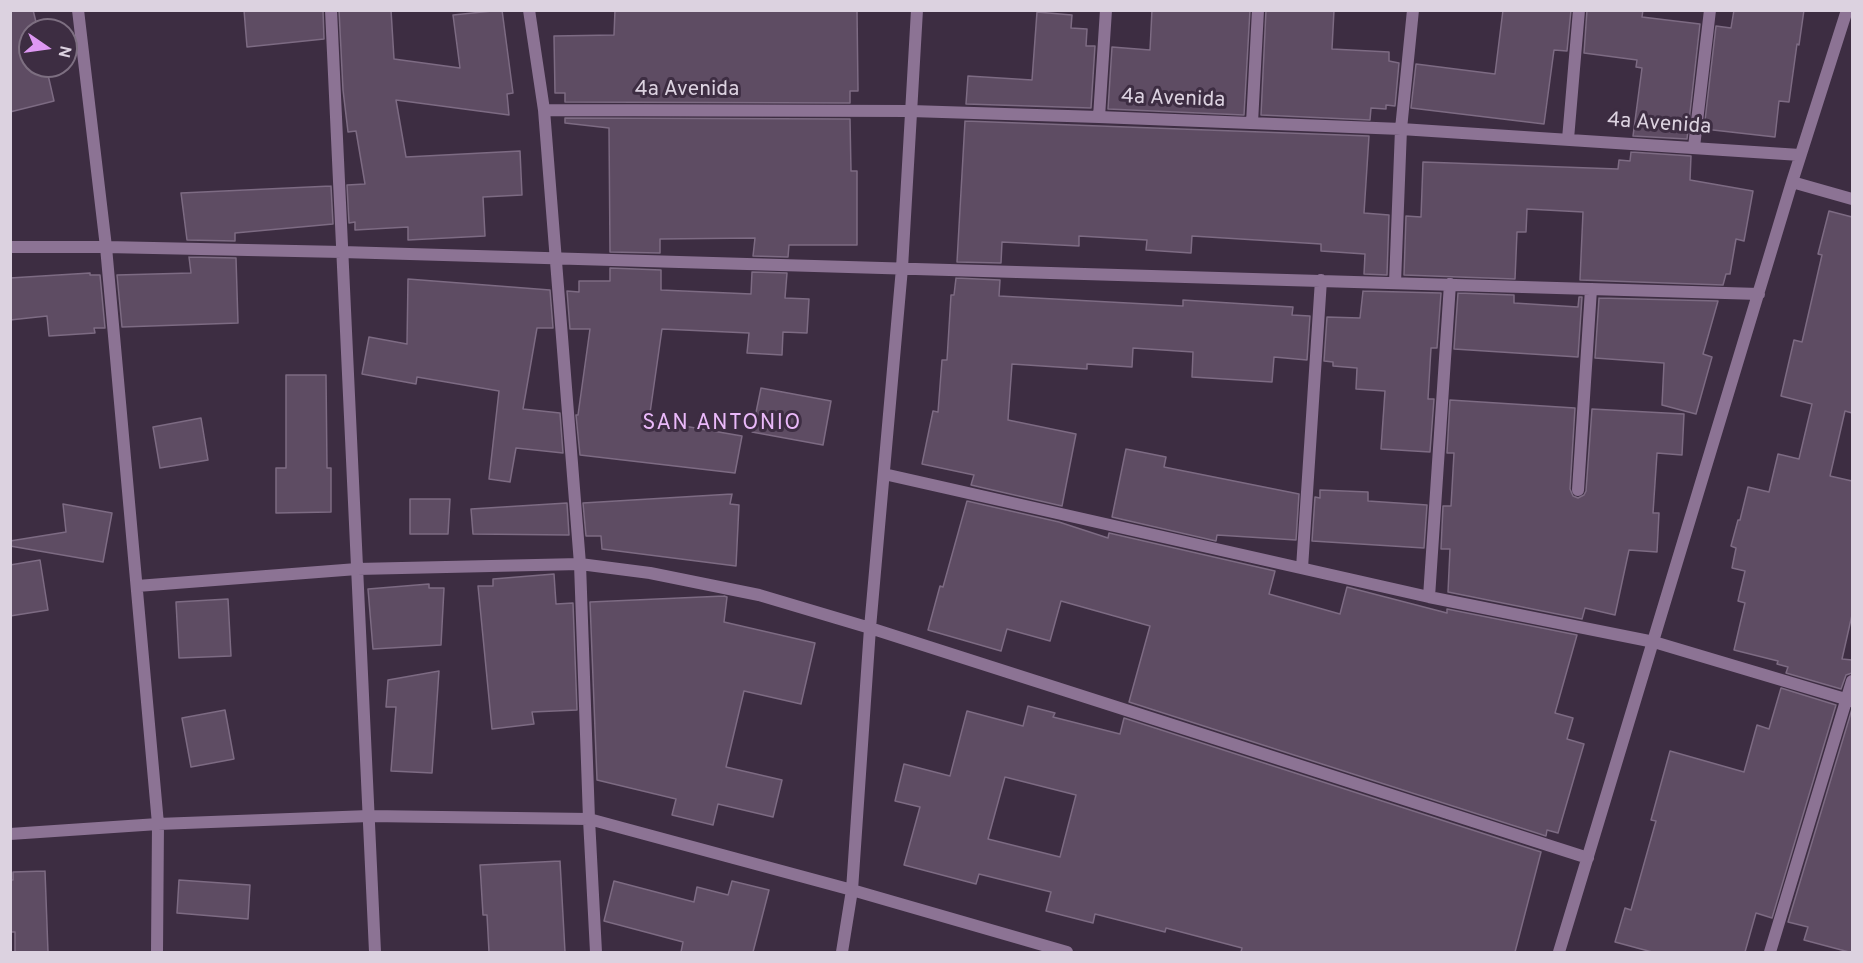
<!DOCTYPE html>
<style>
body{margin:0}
#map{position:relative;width:1863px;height:963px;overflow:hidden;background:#3d2d42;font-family:Overpass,sans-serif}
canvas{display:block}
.frame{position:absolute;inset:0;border:12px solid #dcd2e0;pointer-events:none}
.north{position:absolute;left:18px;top:18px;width:60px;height:60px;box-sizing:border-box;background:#3d2d42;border:2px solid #7d6f81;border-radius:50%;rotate:103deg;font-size:16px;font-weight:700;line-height:24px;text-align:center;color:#dcd2e0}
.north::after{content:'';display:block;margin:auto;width:21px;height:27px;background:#de98f3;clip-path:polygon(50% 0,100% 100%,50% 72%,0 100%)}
</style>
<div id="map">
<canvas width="1863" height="963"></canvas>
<div class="frame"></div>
<div class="north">N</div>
</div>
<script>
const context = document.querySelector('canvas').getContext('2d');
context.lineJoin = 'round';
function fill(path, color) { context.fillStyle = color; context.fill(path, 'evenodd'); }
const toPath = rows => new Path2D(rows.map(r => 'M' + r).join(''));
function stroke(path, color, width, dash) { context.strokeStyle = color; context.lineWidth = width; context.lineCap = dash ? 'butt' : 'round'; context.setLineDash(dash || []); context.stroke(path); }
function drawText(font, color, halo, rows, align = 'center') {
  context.font = font + ' Overpass,sans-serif'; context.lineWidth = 6; context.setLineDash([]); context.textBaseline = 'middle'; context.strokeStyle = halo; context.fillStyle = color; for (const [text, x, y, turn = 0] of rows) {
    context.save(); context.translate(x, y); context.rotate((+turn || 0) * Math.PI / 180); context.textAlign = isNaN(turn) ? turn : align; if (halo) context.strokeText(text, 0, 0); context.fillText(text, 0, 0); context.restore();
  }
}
const building = toPath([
 [10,10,33,10,38,30,30,30,30,66,46,66,54,101,10,112,10,10],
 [244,10,323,10,324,39,247,47,244,10],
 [339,10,391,10,394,59,460,68,453,15,502,10,513,93,507,94,509,115,396,100,406,157,520,151,522,195,483,197,485,236,408,240,408,227,355,230,355,222,349,223,347,185,365,184,356,131,348,132,343,90,339,10],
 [615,10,857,10,858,91,850,91,850,103,565,102,565,93,555,93,554,36,614,35,615,10],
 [1152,10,1250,10,1244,115,1108,109,1112,47,1150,50,1152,10],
 [1266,10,1334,10,1332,49,1389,52,1389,61,1399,63,1395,106,1386,105,1386,109,1371,108,1370,120,1261,115,1266,10],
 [1503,10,1571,10,1567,51,1554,50,1544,124,1411,108,1416,64,1495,74,1503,10],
 [1587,10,1643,10,1642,17,1700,24,1687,139,1633,136,1642,68,1636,67,1637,60,1584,53,1587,10],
 [1734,10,1804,10,1799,45,1797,44,1789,102,1779,101,1775,137,1704,129,1716,26,1731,28,1734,10],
 [1037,12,1072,15,1071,28,1087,29,1086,46,1095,46,1091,108,966,104,968,76,1032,80,1037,12],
 [565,118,850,119,851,171,857,171,857,245,789,245,788,257,753,256,755,238,660,239,660,253,610,252,609,128,565,123,565,118],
 [965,121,1369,136,1364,213,1389,215,1387,275,1364,274,1365,254,1321,251,1321,244,1192,236,1191,253,1146,250,1147,240,1079,236,1079,246,1002,242,1001,263,957,262,965,121],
 [1631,152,1691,156,1690,180,1753,191,1744,241,1736,239,1730,274,1726,274,1723,285,1580,280,1583,212,1527,209,1526,232,1517,232,1515,279,1404,275,1406,216,1421,217,1423,162,1618,169,1619,160,1630,161,1631,152],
 [331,186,333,224,235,233,235,241,187,240,181,193,331,186],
 [1829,211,1852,217,1852,413,1845,411,1830,476,1852,481,1852,615,1842,659,1852,660,1852,673,1846,675,1841,689,1786,673,1788,667,1777,664,1778,661,1734,650,1745,603,1738,601,1745,571,1732,568,1736,548,1731,546,1738,520,1740,520,1748,487,1769,492,1778,454,1799,459,1812,404,1781,396,1794,340,1802,342,1822,255,1818,254,1829,211],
 [189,257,236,258,238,323,122,327,117,275,191,273,189,257],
 [610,268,661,270,661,290,751,294,752,272,787,273,785,298,809,299,807,333,783,332,782,355,747,353,749,333,662,329,649,420,742,436,735,473,580,455,576,415,578,415,590,329,570,329,567,291,579,292,579,281,610,281,610,268],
 [90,273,90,275,100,275,105,328,94,328,95,333,49,336,47,316,10,320,10,278,90,273],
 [956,278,1000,280,999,296,1183,306,1183,300,1293,307,1292,315,1310,316,1307,360,1274,357,1272,382,1192,377,1193,352,1133,348,1132,367,1087,364,1087,369,1012,364,1008,420,1076,434,1062,506,971,485,974,475,922,464,933,411,938,412,942,360,947,360,951,295,954,295,956,278],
 [408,279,550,290,553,328,537,328,523,409,560,413,563,453,516,448,510,482,489,479,499,391,417,377,416,384,362,374,369,337,407,344,408,279],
 [1363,291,1441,293,1437,348,1431,348,1428,399,1434,399,1430,452,1381,449,1385,391,1356,389,1357,368,1333,366,1333,362,1324,361,1327,317,1360,318,1363,291],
 [1458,293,1514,295,1514,303,1578,307,1579,297,1582,297,1578,357,1454,349,1458,293],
 [1599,298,1718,301,1703,354,1712,357,1696,414,1662,405,1664,363,1595,358,1599,298],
 [286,375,326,375,327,468,331,468,331,512,276,513,276,468,286,468,286,375],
 [761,388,831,401,823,445,752,432,761,388],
 [1450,400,1575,408,1570,489,1573,496,1578,498,1584,495,1586,491,1592,409,1684,414,1682,455,1657,453,1653,513,1659,513,1657,552,1629,550,1615,615,1585,608,1582,619,1448,592,1450,549,1441,549,1443,506,1451,506,1454,453,1447,453,1450,400],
 [201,418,208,460,160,468,153,427,201,418],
 [1126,449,1166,457,1164,467,1299,494,1296,540,1217,535,1216,541,1112,517,1126,449],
 [1320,490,1368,492,1368,501,1427,505,1424,548,1312,541,1315,497,1320,498,1320,490],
 [732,494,730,504,739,505,736,566,602,549,601,536,586,536,583,503,732,494],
 [410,499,450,499,448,534,410,534,410,499],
 [967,501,1059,522,1108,538,1109,533,1275,571,1269,594,1340,614,1347,587,1447,613,1447,609,1577,635,1555,713,1573,718,1567,739,1584,744,1558,833,1547,830,1546,836,1129,702,1150,626,1061,601,1050,641,1007,629,1001,651,928,630,940,586,943,587,967,501],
 [567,503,569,535,473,534,471,509,567,503],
 [63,504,112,513,103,562,10,546,10,541,66,532,63,504],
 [40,560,48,610,10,616,10,565,40,560],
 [554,574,556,604,573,603,577,710,532,712,534,724,492,729,478,586,493,586,493,579,554,574],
 [429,584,429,588,444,588,441,645,373,649,368,589,429,584],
 [724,596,727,597,724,622,815,643,801,704,744,691,726,767,782,780,773,817,718,804,713,825,672,815,676,799,597,780,590,602,724,596],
 [228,599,231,656,179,658,176,602,228,599],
 [439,671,432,773,391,771,396,707,386,707,388,680,439,671],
 [1781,688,1836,705,1772,918,1756,913,1745,952,1652,952,1615,942,1625,908,1631,910,1656,821,1651,820,1670,751,1744,772,1757,725,1769,729,1781,688],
 [1028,706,1055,713,1053,717,1120,734,1124,718,1541,852,1515,952,1241,952,1242,948,1166,928,1165,932,1095,914,1093,923,1046,911,1051,892,979,874,976,884,904,865,920,807,895,801,904,764,950,776,967,711,1023,726,1028,706],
 [1005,777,1076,795,1060,857,988,839,1005,777],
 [1852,709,1852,952,1849,952,1804,940,1808,927,1788,922,1852,709],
 [225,710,234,759,191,767,182,718,225,710],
 [560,861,565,952,489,952,487,915,483,915,480,865,560,861],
 [45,871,48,952,15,952,15,932,10,932,10,880,13,880,13,872,45,871],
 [179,880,250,885,248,919,177,913,179,880],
 [614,881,694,902,697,887,728,895,732,881,769,890,753,952,681,952,683,942,604,921,614,881]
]);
const street = toPath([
 [78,10,106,247,158,824,157,952],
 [331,10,375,952],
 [529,10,544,110,580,564,589,819,596,952],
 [544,110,911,111,1099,117,1401,129,1800,155],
 [1099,117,1106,10],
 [1252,123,1258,10],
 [1568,139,1579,10],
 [1694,147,1710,10],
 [1792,182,1852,199],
 [10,247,106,247,342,252,1759,294],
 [1395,283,1401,129,1413,10],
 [884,474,1429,597,1654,642,1852,701],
 [1578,490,1591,289],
 [1302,568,1321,280],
 [137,586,357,569,580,564,650,573,759,595,870,628,1588,858],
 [1429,597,1450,284],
 [10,834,158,824,369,816,589,819,852,890,1067,952],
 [842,952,852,890,870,628,902,268,917,10],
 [1559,952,1792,182,1847,10],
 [1770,952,1852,681]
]);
const streetNames = [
 ["4a Avenida",687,91],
 ["4a Avenida",1173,100,2],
 ["4a Avenida",1659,125,4]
];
const neighbourhoodNames = [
 ["SAN ANTONIO",722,425]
];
fill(building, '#5e4c63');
stroke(building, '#7d6b83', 1.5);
stroke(street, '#8c7394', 12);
drawText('21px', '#dcd2e0', '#3d2d42', streetNames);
context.letterSpacing = '1.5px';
drawText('22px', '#eab9f9', '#3d2d42', neighbourhoodNames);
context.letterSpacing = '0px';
</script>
